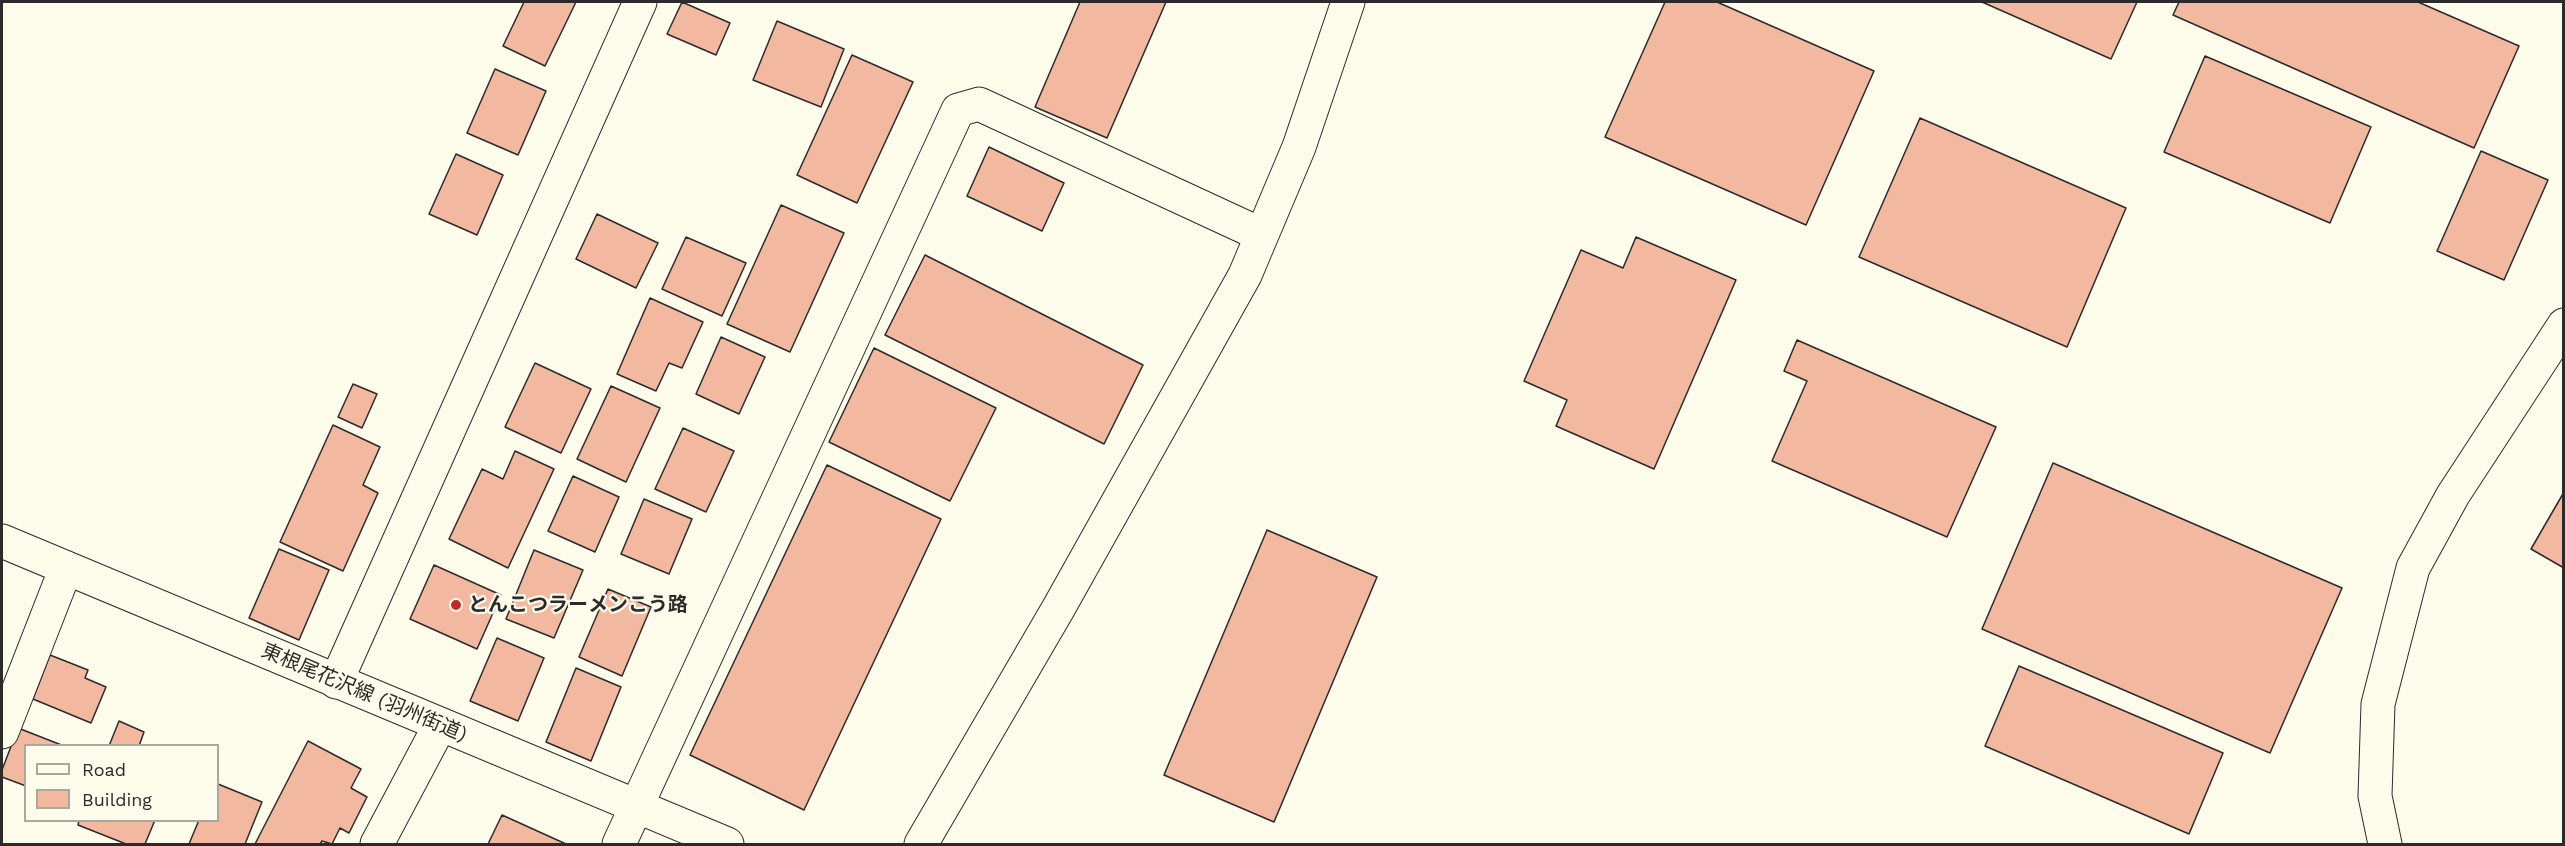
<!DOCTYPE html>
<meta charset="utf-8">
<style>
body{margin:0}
#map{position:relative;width:2565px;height:846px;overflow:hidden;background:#fdfbea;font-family:"Work Sans",sans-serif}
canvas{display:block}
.frame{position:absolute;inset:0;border:3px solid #2b2b2b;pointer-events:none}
.legend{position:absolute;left:24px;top:744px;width:195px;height:78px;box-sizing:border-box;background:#fdfbea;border:2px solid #a9a89e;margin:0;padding:8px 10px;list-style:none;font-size:18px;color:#2b2b2b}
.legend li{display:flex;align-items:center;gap:12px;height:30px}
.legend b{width:30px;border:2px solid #a9a89e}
</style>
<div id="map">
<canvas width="2565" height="846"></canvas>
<div class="frame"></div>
<ul class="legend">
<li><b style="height:8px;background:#fdfbea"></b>Road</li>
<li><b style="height:16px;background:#f2b8a0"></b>Building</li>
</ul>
</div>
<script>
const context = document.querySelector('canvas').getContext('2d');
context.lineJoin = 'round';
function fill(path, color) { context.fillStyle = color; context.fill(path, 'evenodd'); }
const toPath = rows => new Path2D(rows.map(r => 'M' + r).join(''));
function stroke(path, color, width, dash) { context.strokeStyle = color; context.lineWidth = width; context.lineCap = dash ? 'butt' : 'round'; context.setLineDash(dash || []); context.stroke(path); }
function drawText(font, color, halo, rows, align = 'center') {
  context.font = font + ' "Work Sans","Noto Sans JP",sans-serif'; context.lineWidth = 4.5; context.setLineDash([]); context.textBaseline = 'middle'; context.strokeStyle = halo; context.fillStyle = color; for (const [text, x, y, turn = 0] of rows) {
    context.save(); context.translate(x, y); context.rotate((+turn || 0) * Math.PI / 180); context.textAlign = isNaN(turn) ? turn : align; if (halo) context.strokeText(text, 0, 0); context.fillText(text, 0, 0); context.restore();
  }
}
const building = toPath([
 [524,2,576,2,545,66,503,46,524,2],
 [682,2,730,23,716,55,667,34,682,2],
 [1080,2,1166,2,1107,138,1035,107,1080,2],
 [1665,2,1717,2,1874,71,1806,225,1605,137,1665,2],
 [1982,2,2137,2,2111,59,1982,2],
 [2179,2,2418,2,2519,46,2474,148,2173,15,2179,2],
 [777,21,844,49,821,107,753,80,777,21],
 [852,55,913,82,857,203,797,175,852,55],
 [2205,56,2371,127,2330,223,2164,152,2205,56],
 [495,69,546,91,518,155,467,133,495,69],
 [1920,118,2126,208,2067,347,1859,257,1920,118],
 [989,147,1064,183,1042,231,967,196,989,147],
 [2481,151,2548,180,2504,280,2437,251,2481,151],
 [456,154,503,175,477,235,429,214,456,154],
 [781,205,844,233,790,352,727,324,781,205],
 [597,214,658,243,636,288,576,259,597,214],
 [686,237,746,263,722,316,662,289,686,237],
 [1636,237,1736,280,1654,469,1556,426,1567,400,1524,381,1581,250,1623,268,1636,237],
 [925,255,1143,365,1104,444,885,335,925,255],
 [650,298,703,322,682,368,669,363,656,391,617,374,650,298],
 [721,337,765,357,739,414,696,394,721,337],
 [1797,340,1996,427,1947,537,1772,461,1807,381,1784,371,1797,340],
 [874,348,996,408,950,501,829,442,874,348],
 [535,363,591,389,561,453,505,427,535,363],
 [353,384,377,394,362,428,338,417,353,384],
 [611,386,660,408,626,482,577,459,611,386],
 [333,425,380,447,363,485,378,493,343,571,280,542,333,425],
 [683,428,734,451,706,512,655,489,683,428],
 [515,451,554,469,508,568,449,539,482,469,503,479,515,451],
 [2053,463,2342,588,2270,753,1982,629,2053,463],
 [827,465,941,519,804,810,690,755,827,465],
 [573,476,619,497,595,552,548,531,573,476],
 [2564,492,2564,568,2531,549,2564,492],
 [644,499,692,519,669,574,621,554,644,499],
 [1267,530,1377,577,1274,822,1164,775,1267,530],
 [279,549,329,570,299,640,249,618,279,549],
 [534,550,583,570,554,638,506,619,534,550],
 [434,565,501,595,477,649,410,619,434,565],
 [608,589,651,607,622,676,579,657,608,589],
 [497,638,544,658,518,721,470,701,497,638],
 [50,655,88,670,85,678,106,687,91,723,33,699,50,655],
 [2019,666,2223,753,2189,834,1985,746,2019,666],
 [576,668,621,687,591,761,546,742,576,668],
 [119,721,144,732,139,746,109,746,119,721],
 [18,728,64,746,26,746,26,786,2,777,2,770,18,728],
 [308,741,361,769,351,788,367,797,349,833,340,828,332,844,322,841,320,844,255,844,308,741],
 [218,784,262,802,245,844,189,844,199,820,218,820,218,784],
 [502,815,566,844,488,844,502,815],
 [79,820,155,820,145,844,126,844,78,825,79,820]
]);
const minor = toPath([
 [336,682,640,2],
 [2,732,66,568],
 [377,844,440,725],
 [619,844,958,110,979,104,1262,235],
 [921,844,1058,609,1245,275,1299,147,1348,2],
 [2385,844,2375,796,2378,704,2413,568,2453,495,2564,325]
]);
const major = toPath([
 [2,541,727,844]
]);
const markers = [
 [456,605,6,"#c62828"]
];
const poiNames = [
 ["とんこつラーメンこう路",468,605]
];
const streetNames = [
 ["東根尾花沢線 (羽州街道)",364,693,23]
];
fill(building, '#f2b8a0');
stroke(building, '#2b2b2b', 1.5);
stroke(minor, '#2b2b2b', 35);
stroke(major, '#2b2b2b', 35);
stroke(minor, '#fdfbea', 33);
stroke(major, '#fdfbea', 33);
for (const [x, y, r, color] of markers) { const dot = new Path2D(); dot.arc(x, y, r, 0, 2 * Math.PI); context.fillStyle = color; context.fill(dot); stroke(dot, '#fdfbea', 2); }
drawText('bold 20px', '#2b2b2b', '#fdfbea', poiNames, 'left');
drawText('20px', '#2b2b2b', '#fdfbea', streetNames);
</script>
